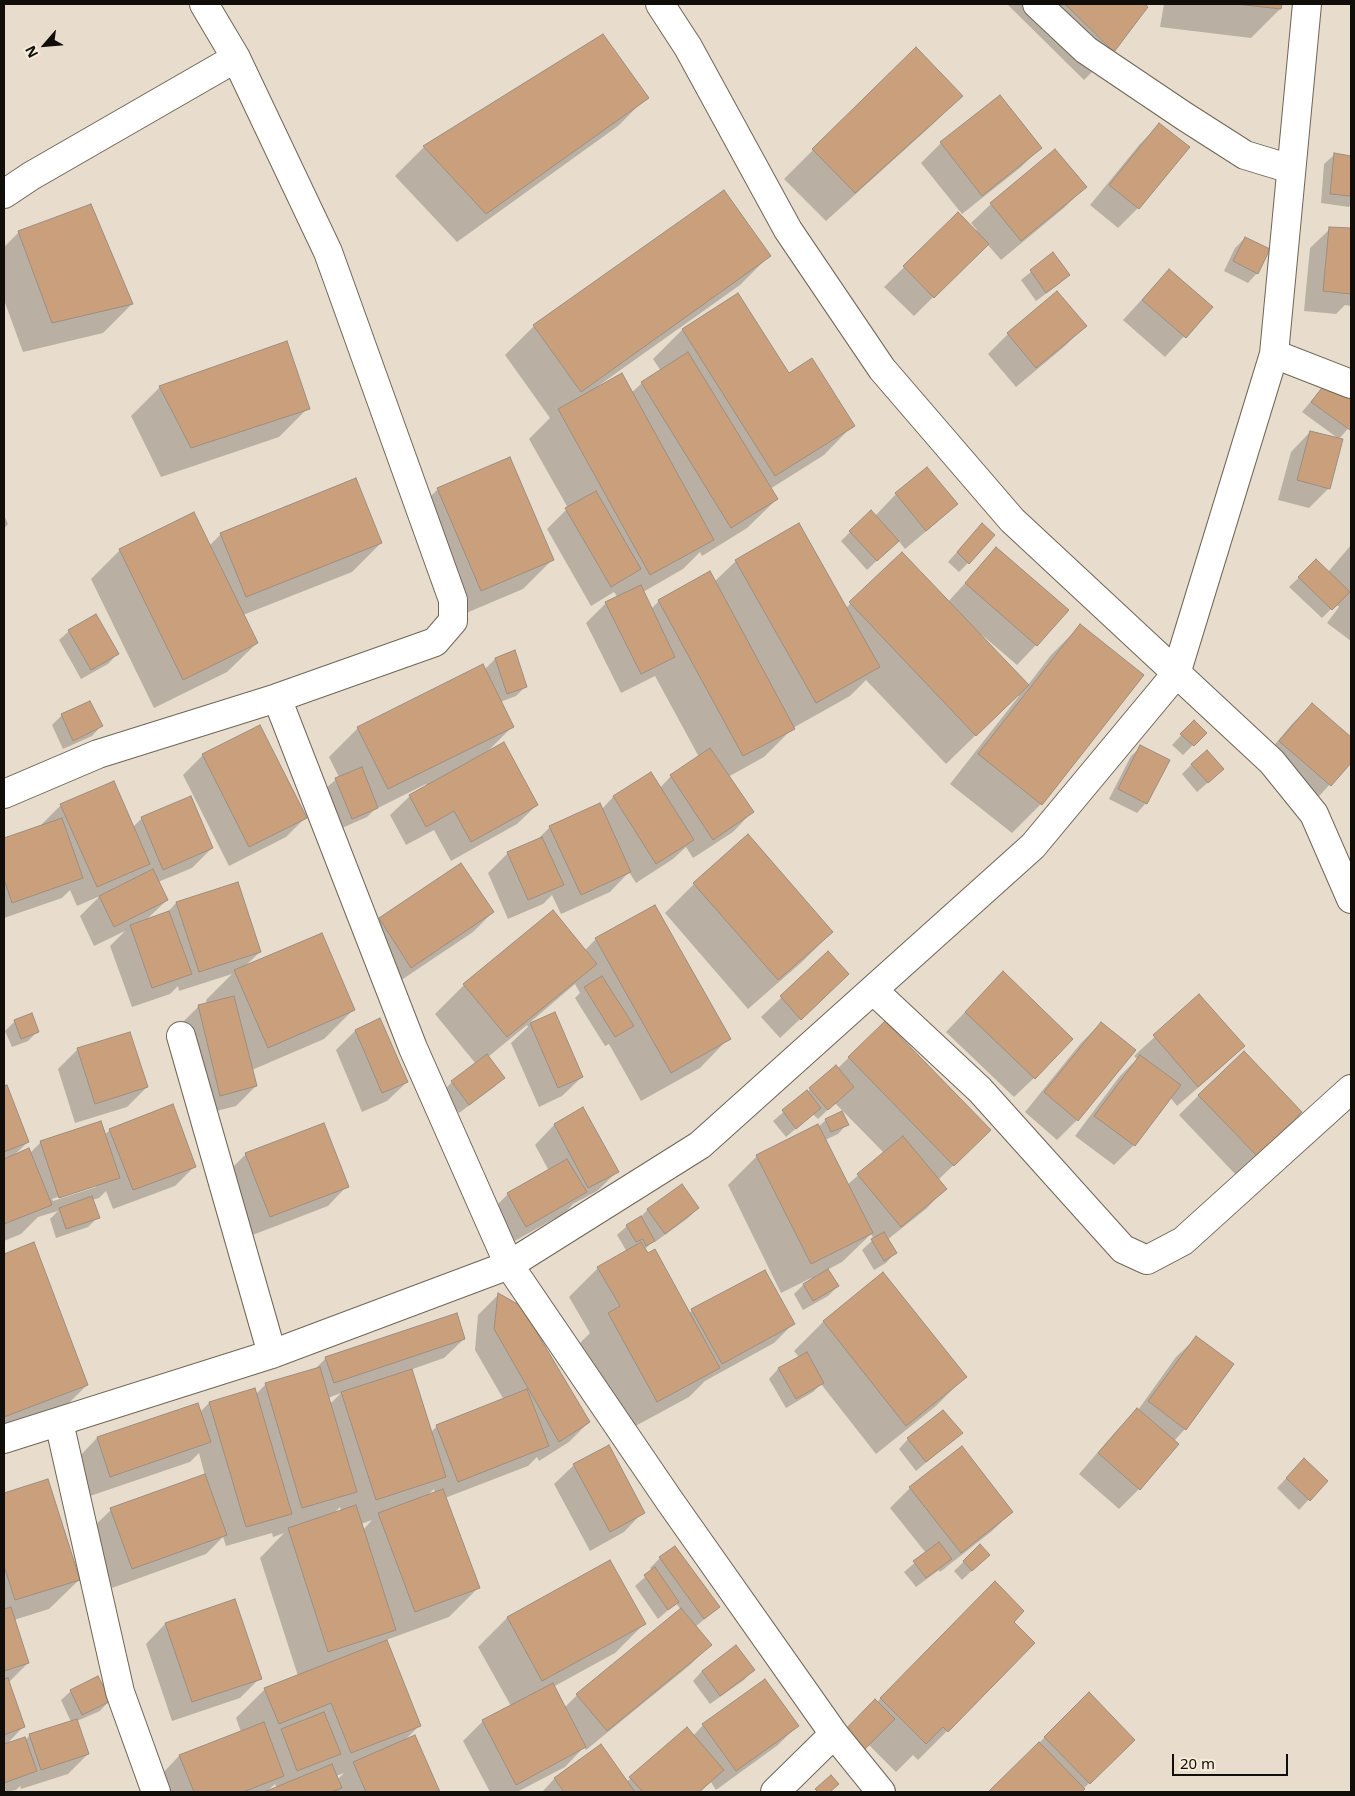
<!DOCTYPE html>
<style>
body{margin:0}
#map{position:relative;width:1355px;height:1796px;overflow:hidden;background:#e8ddcc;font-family:"Noto Sans",sans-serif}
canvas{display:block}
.frame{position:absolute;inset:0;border:5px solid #110d08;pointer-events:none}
.north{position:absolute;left:20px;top:20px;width:50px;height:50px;-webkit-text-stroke:4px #f6ead9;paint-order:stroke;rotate:243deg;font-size:14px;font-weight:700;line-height:20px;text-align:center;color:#110d08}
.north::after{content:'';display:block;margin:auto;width:18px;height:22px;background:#110d08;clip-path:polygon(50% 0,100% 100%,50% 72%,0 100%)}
.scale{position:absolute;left:1172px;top:1754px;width:116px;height:22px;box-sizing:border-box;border:2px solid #110d08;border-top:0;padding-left:6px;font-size:15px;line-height:18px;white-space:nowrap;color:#110d08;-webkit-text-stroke:4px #f6ead9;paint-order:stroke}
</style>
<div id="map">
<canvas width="1355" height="1796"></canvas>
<div class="frame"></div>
<div class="north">N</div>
<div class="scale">20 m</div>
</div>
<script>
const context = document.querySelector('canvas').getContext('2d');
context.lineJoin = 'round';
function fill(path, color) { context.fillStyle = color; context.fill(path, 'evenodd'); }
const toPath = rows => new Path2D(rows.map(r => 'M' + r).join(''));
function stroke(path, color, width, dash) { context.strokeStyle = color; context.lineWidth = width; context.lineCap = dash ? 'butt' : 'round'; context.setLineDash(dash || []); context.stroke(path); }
const shadow = toPath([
 [1007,4,1143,4,1147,7,1113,51,1084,80],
 [1164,4,1280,4,1280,9,1251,38,1160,27],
 [602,36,647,97,618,126,457,242,395,176,424,147],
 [961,96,932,125,826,221,784,179,813,150],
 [1159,125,1188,147,1138,208,1118,228,1090,205,1140,144],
 [941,143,1040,148,1021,167,962,214,921,163],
 [1334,155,1351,157,1351,204,1349,207,1321,203,1324,164],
 [1085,187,1065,207,1001,260,987,244,914,316,884,287,958,214,975,232,977,230,971,223,991,204],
 [724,191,769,256,740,285,598,386,599,388,631,393,642,383,661,371,653,359,682,330,738,295,789,375,853,425,824,455,770,489,777,499,747,528,702,556,700,552,683,569,643,592,651,609,659,601,714,582,736,561,846,608,902,553,948,602,996,549,1036,645,1017,665,982,635,981,636,1028,685,1051,655,1080,626,1041,804,1012,833,950,784,1019,696,1018,694,946,764,866,680,850,696,793,728,764,757,728,777,752,812,733,832,693,858,686,847,673,859,636,883,629,872,610,892,561,914,552,895,543,904,508,919,488,873,508,853,536,841,550,827,602,809,613,797,650,773,660,788,671,776,699,757,655,676,621,693,586,623,606,603,618,598,614,592,591,606,547,529,568,508,529,439,550,418,505,355,534,326],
 [1330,229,1351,229,1351,306,1345,305,1336,314,1304,311,1310,248],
 [19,232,132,304,103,333,23,352,4,300,4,247],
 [1245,238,1257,273,1248,283,1224,271,1235,248],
 [1053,254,1069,274,1059,284,1036,301,1021,280],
 [1169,270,1211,307,1165,357,1123,320],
 [1085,326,1065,346,1016,387,988,354,1008,334],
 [1328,381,1351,399,1351,425,1339,439,1302,412],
 [160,387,308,408,279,437,161,477,131,416],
 [1310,432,1329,488,1309,508,1278,500,1291,452],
 [438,489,552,560,523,589,452,619,409,518],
 [896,494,956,504,936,523,905,549,898,540,867,570,841,541,850,532,875,516],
 [4,515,8,524,4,529],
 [221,534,381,543,352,572,243,615,257,643,227,672,154,708,91,579,120,550,209,546],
 [973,534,968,563,959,572,948,562],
 [1351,545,1351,641,1327,623,1339,607,1336,604,1322,618,1289,587,1316,561,1328,572],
 [69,631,117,654,108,664,81,679,59,640],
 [514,652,526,686,516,696,500,702,512,727,487,752,537,805,517,824,451,861,434,830,406,845,390,815,410,796,427,786,426,784,374,810,367,817,342,828,326,788,339,777,329,757,358,728,484,670,495,659],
 [1312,704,1351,738,1351,761,1311,805,1260,762,1292,724],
 [62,715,101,726,92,736,63,749,52,725],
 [1194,722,1205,733,1183,755,1172,745],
 [1141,747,1146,803,1137,813,1109,799,1131,756],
 [203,755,305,818,286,837,229,866,183,775],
 [1192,764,1212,779,1197,792,1182,774],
 [61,805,133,827,142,818,212,848,192,868,158,882,167,900,146,920,166,914,176,903,237,884,260,952,244,967,353,1010,324,1039,252,1070,256,1086,236,1106,201,1115,179,1026,199,1006,207,1004,206,1000,232,974,179,991,178,986,170,994,132,1007,110,946,125,931,94,946,80,916,100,896,77,906,70,890,62,898,4,918,4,840,42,826,41,825],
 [461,865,493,912,473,932,391,987,360,939,380,919],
 [694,884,832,932,803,961,748,1009,665,913],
 [655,906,729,1038,700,1068,641,1101,609,1044,605,1046,575,998,580,993,575,984,528,1024,554,1013,582,1077,562,1096,539,1107,511,1043,528,1027,527,1025,488,1057,503,1078,494,1087,459,1113,442,1092,452,1082,476,1064,435,1014,464,985,584,951,596,939],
 [828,953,848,974,780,1038,761,1017],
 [983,993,1034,1078,1014,1097,946,1032],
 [1199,996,1243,1046,1223,1066,1177,1106,1170,1097,1134,1145,1114,1165,1075,1136,1120,1076,1137,1059,1134,1056],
 [15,1021,37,1032,28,1041,12,1047,5,1031],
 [885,1022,990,1130,938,1180,945,1189,926,1209,887,1240,895,1253,886,1263,874,1270,862,1250,874,1239,871,1234,842,1262,827,1270,838,1286,828,1296,803,1310,794,1294,803,1285,812,1280,811,1278,781,1293,728,1185,757,1156,818,1127,826,1120,847,1124,838,1134,825,1140,847,1185,884,1153,835,1103,818,1119,813,1114,786,1137,773,1121,836,1067,837,1069],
 [1101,1023,1134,1050,1077,1120,1057,1140,1025,1112,1081,1043],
 [355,1031,407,1082,387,1101,362,1112,336,1050],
 [78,1049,147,1087,127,1107,75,1123,58,1069],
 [6,1087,28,1142,13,1156,30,1153,41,1142,104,1135,110,1130,195,1166,175,1186,113,1209,106,1191,99,1198,92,1200,98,1217,88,1227,56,1238,50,1219,58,1211,38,1217,21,1234,4,1241,4,1088],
 [96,1184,96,1187,53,1201,52,1199],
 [1199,1095,1281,1132,1236,1175,1179,1115],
 [582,1109,617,1172,597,1191,573,1204,566,1212,506,1246,488,1214,508,1194,549,1171,535,1145,554,1125],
 [246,1154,347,1186,328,1206,250,1236,226,1174],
 [698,1208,688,1218,655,1242,654,1240,644,1250,689,1314,692,1310,793,1324,774,1343,705,1381,689,1397,628,1430,580,1343,590,1333,569,1297,598,1268,627,1252,617,1235,627,1226,639,1219,648,1209],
 [33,1244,87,1385,58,1414,4,1434,4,1255],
 [883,1274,965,1377,936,1406,876,1454,821,1384,813,1392,786,1408,769,1379,778,1369,799,1357,794,1351,823,1322],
 [498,1295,589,1422,569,1442,539,1461,537,1457,528,1466,445,1498,478,1588,449,1617,386,1640,420,1725,404,1741,415,1737,439,1792,268,1792,277,1788,275,1784,266,1792,166,1792,160,1776,179,1756,241,1732,236,1718,265,1689,298,1676,260,1558,284,1533,273,1537,272,1533,226,1546,223,1537,206,1554,112,1588,91,1529,111,1510,205,1476,199,1453,190,1462,90,1496,78,1458,97,1438,197,1404,200,1412,209,1403,256,1394,266,1384,315,1369,326,1358,464,1339,444,1358,410,1370,431,1432,437,1426,504,1400,475,1350,478,1315],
 [341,1393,330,1404,328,1398],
 [434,1489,435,1493,426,1497],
 [340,1507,341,1512,333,1514],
 [372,1520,363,1530,361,1524],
 [344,1773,338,1779,336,1776],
 [1196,1338,1185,1429,1174,1441,1177,1444,1139,1489,1119,1509,1079,1474,1118,1429,1138,1410,1176,1357],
 [961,1433,916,1471,899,1449,908,1439],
 [574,1465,643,1512,624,1532,590,1551,554,1484],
 [1294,1470,1326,1481,1299,1510,1277,1488],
 [47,1481,79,1580,49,1609,14,1620,28,1663,8,1683,24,1726,6,1745,25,1740,30,1735,71,1722,61,1700,71,1691,109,1701,100,1711,77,1721,88,1754,68,1774,21,1789,20,1786,16,1790,4,1792,4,1494],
 [910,1488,1012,1512,992,1531,940,1572,939,1570,916,1587,904,1572,926,1553,890,1508],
 [980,1546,979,1564,962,1580,954,1571],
 [675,1547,719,1607,695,1627,710,1645,690,1665,586,1750,584,1747,565,1767,517,1792,490,1792,463,1741,483,1721,511,1706,478,1647,507,1618,609,1562,644,1624,615,1653,553,1687,564,1708,577,1695,681,1610,676,1603,658,1619,635,1586,652,1571,650,1568,660,1558],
 [995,1583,1012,1622,947,1731,918,1760,913,1755,896,1772,868,1744,876,1703],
 [165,1624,260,1678,240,1698,172,1721,146,1644],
 [736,1647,753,1670,744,1680,710,1704,693,1681,702,1671],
 [1089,1694,1133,1740,1080,1792,989,1792],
 [703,1725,797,1726,778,1745,716,1790,711,1782,700,1792,542,1792,554,1779,600,1746,626,1782,693,1736]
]);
const building = toPath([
 [1065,4,1145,4,1148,7,1114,52,1065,4],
 [1236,4,1282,4,1281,9,1236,4],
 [603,34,649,98,486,214,423,146,603,34],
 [916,47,963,96,855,193,812,149,916,47],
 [1000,95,1042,148,982,196,940,142,1000,95],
 [1159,123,1190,147,1139,209,1109,185,1159,123],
 [1055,149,1087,187,1021,241,990,203,1055,149],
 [1334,153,1351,156,1351,196,1330,194,1334,153],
 [724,190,771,256,581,392,533,325,724,190],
 [91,204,133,304,52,323,18,231,91,204],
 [958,212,989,244,934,298,903,266,958,212],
 [1329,227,1351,228,1351,294,1323,291,1329,227],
 [1245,237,1270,249,1258,274,1233,261,1245,237],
 [1053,252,1070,275,1046,293,1030,270,1053,252],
 [1169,269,1213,307,1186,338,1142,300,1169,269],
 [1057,291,1087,326,1036,368,1007,333,1057,291],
 [738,293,789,373,812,358,855,426,775,476,682,329,738,293],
 [287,341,310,409,191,448,159,386,287,341],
 [688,352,778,499,731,528,641,382,688,352],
 [622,373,714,540,650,575,558,409,622,373],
 [1328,380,1351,397,1351,428,1350,430,1311,402,1328,380],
 [1310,431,1343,439,1330,489,1297,480,1310,431],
 [510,457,554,560,481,591,437,488,510,457],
 [927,467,958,504,926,531,895,493,927,467],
 [356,478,382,543,246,597,220,533,356,478],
 [596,491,641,569,611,587,565,508,596,491],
 [871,510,899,541,877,561,849,531,871,510],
 [194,512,258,643,183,680,119,549,194,512],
 [799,523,880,667,816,703,735,560,799,523],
 [982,523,995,535,969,564,957,552,982,523],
 [996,547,1069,610,1037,646,965,583,996,547],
 [902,552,1029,685,976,736,849,602,902,552],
 [1316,559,1350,592,1332,610,1298,577,1316,559],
 [710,571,795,729,743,756,658,600,710,571],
 [641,585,675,657,641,674,605,602,641,585],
 [96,614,119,654,91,670,68,630,96,614],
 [1080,624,1144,675,1042,805,978,754,1080,624],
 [515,650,527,687,507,694,495,658,515,650],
 [483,664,514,727,388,789,357,727,483,664],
 [90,701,103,726,73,741,61,714,90,701],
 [1312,703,1351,737,1351,763,1331,786,1279,741,1312,703],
 [1194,720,1207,733,1194,746,1180,734,1194,720],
 [260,725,307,818,249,847,202,754,260,725],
 [504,742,538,805,471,842,454,811,426,827,409,795,504,742],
 [1140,745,1170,760,1147,804,1118,789,1140,745],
 [710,748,754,812,713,840,670,775,710,748],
 [1207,750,1224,769,1208,783,1191,764,1207,750],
 [362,767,378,808,352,819,335,778,362,767],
 [651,772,694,840,656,864,613,796,651,772],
 [114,781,150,864,97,887,60,804,114,781],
 [191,796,213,848,163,870,141,817,191,796],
 [600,803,631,872,581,895,549,826,600,803],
 [62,818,83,878,12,903,4,879,4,838,62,818],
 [748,834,833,932,778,980,693,883,748,834],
 [542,837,564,885,528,900,507,852,542,837],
 [461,863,494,912,411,968,379,918,461,863],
 [153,869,168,900,114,927,99,896,153,869],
 [238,882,261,952,199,972,176,902,238,882],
 [655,905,731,1039,671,1073,595,938,655,905],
 [553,910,597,964,507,1037,463,984,553,910],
 [169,911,192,974,152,988,130,925,169,911],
 [322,933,355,1010,268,1048,234,970,322,933],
 [828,951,849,974,801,1020,780,996,828,951],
 [1003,971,1073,1039,1035,1079,965,1012,1003,971],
 [602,976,634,1026,615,1037,584,987,602,976],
 [1199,994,1245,1046,1198,1087,1153,1035,1199,994],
 [234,996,257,1086,220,1096,198,1005,234,996],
 [555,1012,583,1077,558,1088,530,1023,555,1012],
 [32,1013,39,1032,21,1039,14,1020,32,1013],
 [380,1018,408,1082,382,1093,355,1030,380,1018],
 [885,1021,991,1130,954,1166,848,1057,885,1021],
 [1101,1022,1136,1050,1078,1121,1044,1092,1101,1022],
 [130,1032,148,1087,95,1104,77,1048,130,1032],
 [1244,1051,1302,1112,1257,1156,1198,1095,1244,1051],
 [487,1054,505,1078,469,1105,451,1081,487,1054],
 [1140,1055,1181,1085,1135,1146,1094,1116,1140,1055],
 [836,1065,854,1087,828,1110,809,1088,836,1065],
 [7,1085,29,1142,4,1152,4,1086,7,1085],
 [807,1090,821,1108,796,1129,782,1110,807,1090],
 [173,1104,196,1167,133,1190,109,1129,173,1104],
 [583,1107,619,1172,588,1188,554,1124,583,1107],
 [842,1111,849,1125,831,1132,825,1119,842,1111],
 [101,1121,120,1178,59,1198,40,1141,101,1121],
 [324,1123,349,1187,270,1217,245,1153,324,1123],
 [818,1124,873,1233,811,1264,756,1155,818,1124],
 [903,1136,947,1189,901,1227,857,1174,903,1136],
 [29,1148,52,1205,4,1224,4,1159,29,1148],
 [567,1159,587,1192,526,1227,507,1193,567,1159],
 [682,1184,699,1208,665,1234,647,1209,682,1184],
 [92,1196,100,1218,66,1229,59,1208,92,1196],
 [641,1216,655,1241,646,1246,643,1239,636,1242,626,1225,641,1216],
 [884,1232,897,1253,884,1261,871,1239,884,1232],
 [34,1242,88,1385,4,1417,4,1254,34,1242],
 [641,1242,648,1253,655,1249,720,1368,657,1402,608,1313,620,1306,597,1267,641,1242],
 [828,1269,839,1286,813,1301,803,1284,828,1269],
 [765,1270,795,1324,722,1364,691,1309,765,1270],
 [883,1272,967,1377,906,1426,823,1321,883,1272],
 [498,1293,521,1306,590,1422,559,1442,494,1329,498,1293],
 [457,1313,465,1339,334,1383,325,1357,457,1313],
 [1196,1336,1234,1364,1186,1430,1148,1401,1196,1336],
 [807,1352,824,1383,796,1399,778,1368,807,1352],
 [320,1367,357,1492,302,1508,265,1383,320,1367],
 [412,1369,446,1477,376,1500,341,1392,412,1369],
 [255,1388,292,1514,246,1527,209,1402,255,1388],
 [527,1389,549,1446,458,1482,436,1425,527,1389],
 [198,1403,211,1442,110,1477,97,1437,198,1403],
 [1137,1408,1179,1444,1140,1490,1098,1453,1137,1408],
 [943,1410,963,1433,926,1462,907,1438,943,1410],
 [609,1445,645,1513,610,1532,573,1464,609,1445],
 [962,1446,1013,1512,961,1553,909,1487,962,1446],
 [1304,1458,1328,1481,1310,1501,1286,1478,1304,1458],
 [205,1474,227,1535,132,1569,110,1508,205,1474],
 [48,1479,80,1580,15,1600,4,1566,4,1493,48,1479],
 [443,1489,480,1588,415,1612,378,1513,443,1489],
 [356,1505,396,1630,328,1652,288,1528,356,1505],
 [939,1542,952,1559,926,1578,913,1561,939,1542],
 [980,1544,990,1555,972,1571,963,1561,980,1544],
 [675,1546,720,1607,704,1619,659,1557,675,1546],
 [610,1560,646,1624,542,1681,507,1617,610,1560],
 [655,1567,679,1602,668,1610,644,1575,655,1567],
 [995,1581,1024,1611,1014,1622,1035,1643,948,1732,943,1727,926,1744,880,1698,995,1581],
 [235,1599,262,1679,192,1702,165,1623,235,1599],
 [11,1607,29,1663,4,1671,4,1609,11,1607],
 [681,1608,712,1645,607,1731,576,1694,681,1608],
 [387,1640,421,1726,351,1753,331,1703,279,1724,264,1688,387,1640],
 [736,1645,755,1670,720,1696,702,1671,736,1645],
 [98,1676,111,1701,82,1715,70,1690,98,1676],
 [8,1678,25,1727,4,1735,4,1679,8,1678],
 [765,1679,799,1726,736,1771,702,1724,765,1679],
 [553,1683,586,1747,516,1785,482,1720,553,1683],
 [1089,1692,1135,1740,1090,1784,1044,1737,1089,1692],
 [875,1699,895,1719,859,1755,839,1736,875,1699],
 [324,1712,341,1754,297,1771,281,1729,324,1712],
 [77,1719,89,1754,41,1770,29,1734,77,1719],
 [264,1722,284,1776,243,1792,194,1792,179,1755,264,1722],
 [687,1727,724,1770,699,1792,643,1792,629,1777,687,1727],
 [415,1735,440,1792,366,1792,353,1762,415,1735],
 [25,1737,37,1771,4,1783,4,1744,25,1737],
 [1039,1742,1085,1789,1081,1792,988,1792,1039,1742],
 [601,1744,635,1792,564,1792,554,1778,601,1744],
 [332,1764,342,1788,331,1792,264,1792,332,1764],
 [831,1775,839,1784,830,1792,818,1792,815,1789,831,1775]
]);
const street = toPath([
 [660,4,688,47,788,230,882,369,1012,520,1272,762,1314,814,1351,899],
 [1037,4,1086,50,1184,116,1245,155,1291,169],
 [4,194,31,176,236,58],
 [1274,354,1351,384],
 [277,698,413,1048,509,1265,669,1500,834,1734,881,1792],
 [4,794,98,754,277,698,435,642,453,621,453,600,328,252,236,58,204,4],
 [873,990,980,1090,1123,1249,1147,1260,1183,1241,1351,1089],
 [181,1036,272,1354],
 [59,1422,120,1692,156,1792],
 [4,1439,272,1354,509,1265,700,1145,1033,846,1176,674,1274,354,1307,4],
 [775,1792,834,1734]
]);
fill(shadow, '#0003');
fill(building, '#c9a07b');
stroke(building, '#9c8d80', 1);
stroke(street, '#6f6657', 30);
stroke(street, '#fff', 28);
</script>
